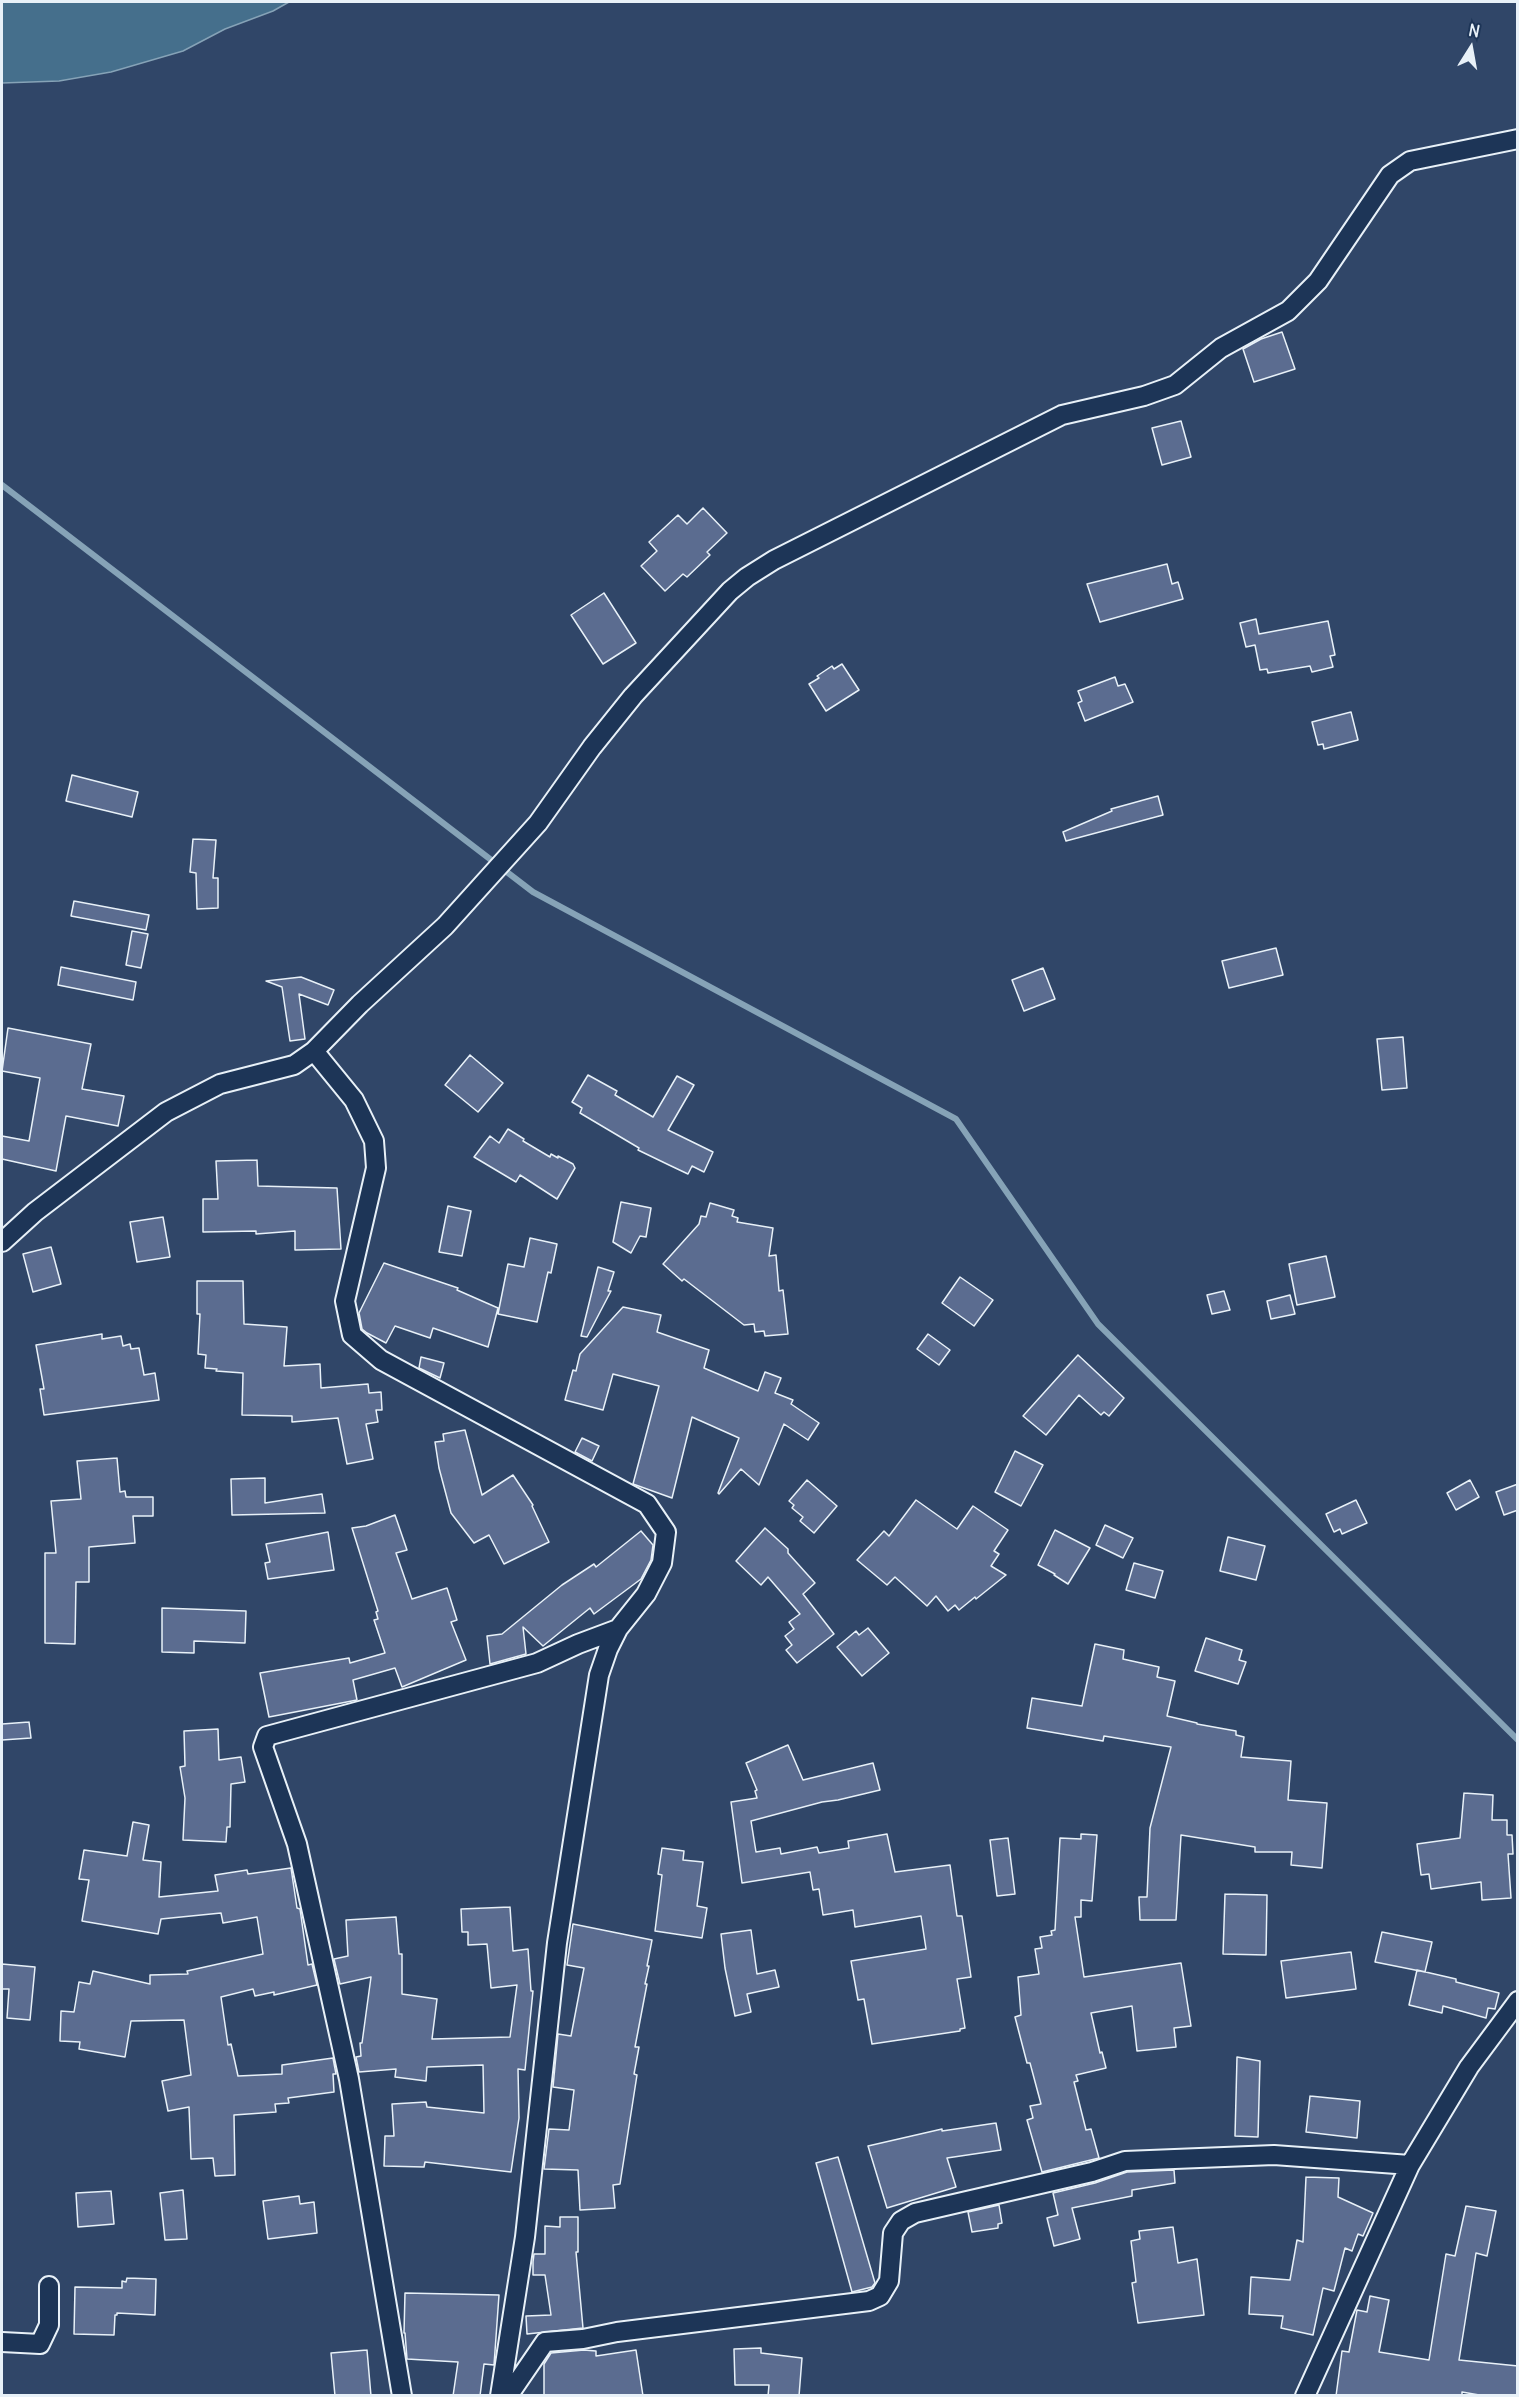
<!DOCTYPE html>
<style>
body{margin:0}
#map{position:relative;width:1519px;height:2397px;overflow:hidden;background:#304668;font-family:Delius,sans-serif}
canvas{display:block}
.frame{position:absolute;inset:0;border:3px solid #e8f1f8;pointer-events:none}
.north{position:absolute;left:1441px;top:18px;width:60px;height:60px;-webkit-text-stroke:4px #1d3557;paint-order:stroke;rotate:11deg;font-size:16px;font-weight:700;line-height:24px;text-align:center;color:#e8f1f8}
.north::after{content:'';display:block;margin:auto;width:21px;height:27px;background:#e8f1f8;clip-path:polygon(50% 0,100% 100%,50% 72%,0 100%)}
</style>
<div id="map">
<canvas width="1519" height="2397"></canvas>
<div class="frame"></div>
<div class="north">N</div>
</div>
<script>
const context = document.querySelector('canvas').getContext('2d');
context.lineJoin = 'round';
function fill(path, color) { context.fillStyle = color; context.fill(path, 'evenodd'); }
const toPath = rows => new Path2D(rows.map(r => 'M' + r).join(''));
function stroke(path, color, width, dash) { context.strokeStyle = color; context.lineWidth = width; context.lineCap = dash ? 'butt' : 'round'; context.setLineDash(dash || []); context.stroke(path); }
const water = toPath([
 [2,2,289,2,273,11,225,29,183,51,111,72,59,81,2,83,2,2]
]);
const stream = toPath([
 [2,485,533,892,956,1119,1098,1324,1518,1740]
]);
const building = toPath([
 [1282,332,1295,369,1254,382,1243,349,1261,339,1282,332],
 [1181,421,1191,457,1162,465,1152,428,1181,421],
 [703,508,727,533,707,552,710,555,687,577,683,574,665,591,641,566,657,551,649,542,678,515,687,524,703,508],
 [1167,564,1172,584,1178,582,1183,599,1100,622,1087,584,1167,564],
 [604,593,636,643,603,664,571,615,604,593],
 [1256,619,1259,634,1328,621,1335,655,1330,656,1333,667,1312,672,1310,666,1268,673,1267,669,1260,670,1255,645,1246,647,1240,623,1256,619],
 [842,664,859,690,826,711,809,684,819,678,817,676,832,666,834,669,842,664],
 [1115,677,1118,686,1125,684,1133,702,1085,721,1078,703,1082,701,1078,691,1115,677],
 [1351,712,1358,740,1324,749,1323,744,1318,745,1312,722,1351,712],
 [72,775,138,792,132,817,66,801,72,775],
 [1158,796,1163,815,1066,841,1063,832,1112,811,1111,809,1158,796],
 [193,839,216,840,213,878,218,878,218,908,197,909,196,873,190,872,193,839],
 [74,901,149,915,146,930,71,916,74,901],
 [132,931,148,934,141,968,126,965,132,931],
 [1276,948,1283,975,1229,988,1222,961,1276,948],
 [61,967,136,982,133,1000,58,985,61,967],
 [1043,968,1055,999,1024,1011,1012,980,1043,968],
 [301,977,334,990,328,1005,299,994,305,1039,290,1041,282,987,266,981,301,977],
 [8,1028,91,1044,82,1089,124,1096,118,1126,66,1116,56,1171,2,1159,2,1136,29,1141,40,1078,2,1071,8,1028],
 [1403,1037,1407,1088,1382,1090,1377,1039,1403,1037],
 [470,1055,503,1083,478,1112,445,1085,470,1055],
 [588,1075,617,1091,615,1095,653,1117,677,1076,694,1085,668,1130,713,1152,704,1172,692,1166,688,1174,669,1165,638,1150,639,1148,580,1113,582,1108,572,1102,588,1075],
 [508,1129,524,1139,523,1141,550,1157,551,1154,558,1158,558,1156,573,1164,575,1168,557,1199,520,1175,516,1182,474,1157,490,1136,499,1143,508,1129],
 [257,1160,258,1186,337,1188,341,1249,295,1250,295,1231,256,1234,256,1231,203,1232,203,1199,218,1199,216,1161,257,1160],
 [621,1202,651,1208,646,1237,640,1236,631,1253,613,1242,621,1202],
 [710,1203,734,1210,732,1216,738,1218,737,1222,773,1228,769,1256,776,1255,779,1291,783,1290,788,1334,765,1336,764,1331,755,1332,754,1324,744,1325,684,1279,682,1281,663,1264,699,1224,701,1216,706,1217,710,1203],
 [448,1206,471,1211,462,1256,439,1252,448,1206],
 [163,1217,170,1257,137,1262,130,1222,163,1217],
 [530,1238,557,1244,551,1273,548,1272,537,1322,498,1314,508,1264,524,1267,530,1238],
 [51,1247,61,1284,33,1292,23,1254,51,1247],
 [1326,1256,1335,1297,1297,1305,1289,1264,1326,1256],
 [384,1263,458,1288,457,1290,498,1308,488,1347,433,1328,430,1338,395,1326,386,1343,367,1333,362,1329,359,1313,384,1263],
 [598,1267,614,1272,608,1291,611,1291,587,1337,581,1336,598,1267],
 [960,1277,993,1300,974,1326,942,1303,960,1277],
 [197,1281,243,1281,244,1324,287,1327,284,1366,320,1364,321,1388,368,1384,369,1393,381,1392,382,1410,376,1410,378,1422,366,1424,373,1459,347,1464,338,1418,292,1422,292,1416,242,1415,243,1373,216,1371,217,1369,205,1368,206,1355,198,1354,200,1314,197,1314,197,1281],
 [1224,1291,1230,1310,1212,1314,1207,1295,1224,1291],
 [1290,1295,1295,1314,1271,1319,1267,1301,1290,1295],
 [623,1307,661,1315,657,1332,709,1350,704,1368,758,1391,765,1372,781,1378,775,1393,793,1400,791,1404,819,1423,808,1440,784,1424,759,1485,741,1469,719,1494,718,1493,739,1438,692,1417,672,1498,633,1484,659,1386,613,1374,603,1410,565,1400,573,1370,576,1371,580,1354,623,1307],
 [102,1334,102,1339,121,1336,123,1346,130,1344,131,1349,139,1348,144,1375,155,1373,159,1400,44,1415,40,1389,44,1389,36,1345,102,1334],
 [928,1334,950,1350,939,1365,917,1349,928,1334],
 [1078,1355,1124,1398,1109,1416,1104,1412,1101,1415,1079,1395,1046,1435,1023,1416,1078,1355],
 [421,1357,444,1363,440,1378,419,1368,421,1357],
 [465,1430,482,1495,513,1475,533,1505,532,1506,549,1542,504,1564,489,1535,474,1543,451,1513,439,1468,435,1442,444,1441,443,1434,465,1430],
 [582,1438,599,1446,592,1461,575,1452,582,1438],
 [1015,1451,1043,1465,1021,1506,995,1492,1015,1451],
 [117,1458,120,1492,125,1491,126,1497,153,1497,153,1516,133,1516,135,1543,89,1547,89,1582,76,1582,75,1644,45,1643,45,1553,56,1553,51,1501,81,1499,77,1461,117,1458],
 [265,1478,265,1503,322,1494,325,1513,232,1515,231,1479,265,1478],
 [807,1480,837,1506,814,1533,800,1521,803,1517,792,1508,794,1505,789,1501,807,1480],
 [1470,1480,1479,1497,1456,1510,1447,1493,1470,1480],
 [1518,1484,1518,1510,1504,1515,1496,1492,1518,1484],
 [916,1500,957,1529,973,1506,1008,1530,994,1551,999,1554,991,1566,1006,1575,976,1599,975,1597,959,1610,955,1605,948,1611,936,1596,927,1606,895,1577,887,1585,857,1560,884,1531,889,1536,916,1500],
 [1356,1500,1367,1523,1342,1534,1340,1529,1334,1532,1326,1514,1356,1500],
 [395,1515,407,1550,396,1553,412,1599,447,1588,457,1620,451,1622,466,1660,402,1687,395,1668,353,1680,357,1700,269,1717,260,1673,349,1658,350,1663,385,1653,374,1620,378,1619,376,1612,378,1611,352,1528,366,1526,395,1515],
 [1105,1525,1133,1538,1123,1558,1096,1545,1105,1525],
 [765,1528,788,1549,788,1553,815,1583,803,1594,834,1634,797,1663,786,1650,792,1645,785,1636,794,1629,789,1622,800,1614,768,1577,761,1585,736,1561,765,1528],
 [1055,1530,1090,1548,1068,1584,1054,1575,1055,1574,1038,1565,1055,1530],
 [641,1531,653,1545,651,1560,641,1579,594,1614,590,1608,543,1646,523,1627,526,1654,490,1664,487,1636,502,1634,562,1585,594,1564,596,1567,641,1531],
 [328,1532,334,1570,268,1579,265,1563,270,1562,266,1544,328,1532],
 [1228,1537,1265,1546,1256,1580,1220,1571,1228,1537],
 [1134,1563,1163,1571,1155,1598,1126,1590,1134,1563],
 [162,1608,246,1611,245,1643,194,1641,194,1653,162,1652,162,1608],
 [868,1628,889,1653,862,1676,837,1647,856,1631,859,1635,868,1628],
 [1206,1638,1242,1650,1239,1660,1246,1662,1238,1684,1195,1671,1206,1638],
 [1095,1644,1124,1650,1123,1659,1159,1667,1157,1677,1175,1681,1167,1716,1197,1723,1197,1724,1236,1731,1236,1735,1244,1737,1241,1757,1291,1761,1288,1800,1327,1803,1322,1868,1291,1865,1292,1852,1255,1852,1255,1847,1181,1835,1176,1920,1140,1920,1139,1897,1147,1897,1150,1828,1171,1747,1104,1736,1103,1741,1027,1728,1032,1698,1082,1706,1095,1644],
 [29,1722,31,1738,2,1740,2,1724,29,1722],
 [218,1729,219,1760,241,1757,245,1782,231,1784,230,1827,227,1827,226,1842,183,1840,185,1798,180,1767,185,1766,184,1731,218,1729],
 [788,1745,803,1780,873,1763,880,1790,838,1800,822,1802,751,1821,756,1852,780,1848,781,1854,817,1847,819,1853,849,1848,848,1841,887,1834,895,1872,950,1865,957,1916,962,1916,971,1977,957,1979,965,2028,960,2029,960,2031,872,2044,864,1999,858,2000,851,1961,926,1949,921,1916,855,1927,853,1910,823,1915,819,1889,813,1890,810,1872,742,1883,731,1802,757,1798,755,1791,757,1790,746,1763,788,1745],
 [1464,1793,1493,1795,1492,1820,1507,1820,1507,1835,1512,1835,1513,1854,1508,1854,1511,1898,1482,1900,1481,1882,1431,1889,1429,1874,1421,1875,1417,1844,1460,1838,1464,1793],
 [133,1822,149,1825,143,1860,161,1862,159,1897,218,1891,215,1875,247,1870,248,1874,291,1868,297,1908,300,1909,308,1965,312,1964,317,1985,274,1995,274,1992,255,1996,253,1989,221,1997,228,2045,231,2044,238,2076,282,2074,282,2065,333,2058,336,2074,333,2074,334,2092,288,2098,289,2103,275,2104,276,2112,234,2115,235,2175,215,2176,213,2158,191,2159,189,2107,168,2111,162,2081,191,2075,184,2020,131,2021,125,2057,79,2049,80,2042,60,2041,61,2011,74,2012,79,1982,90,1984,93,1971,150,1984,150,1975,188,1974,187,1971,263,1954,257,1917,223,1923,221,1913,161,1919,158,1934,82,1921,89,1880,79,1879,84,1850,127,1856,133,1822],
 [1081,1834,1097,1835,1092,1901,1081,1900,1081,1917,1075,1917,1084,1977,1181,1963,1191,2026,1174,2028,1176,2047,1137,2051,1132,2006,1091,2013,1100,2053,1102,2052,1106,2068,1076,2075,1078,2081,1074,2082,1086,2130,1091,2129,1099,2158,1042,2172,1027,2120,1033,2118,1030,2106,1041,2104,1030,2063,1027,2063,1015,2017,1021,2015,1018,1977,1039,1974,1035,1949,1042,1948,1040,1937,1052,1935,1051,1931,1055,1930,1060,1838,1081,1839,1081,1834],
 [1008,1838,1015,1894,997,1896,990,1840,1008,1838],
 [662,1848,684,1851,683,1860,703,1862,697,1906,707,1908,702,1938,655,1931,662,1875,658,1874,662,1848],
 [1225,1894,1267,1895,1266,1955,1223,1954,1225,1894],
 [510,1907,513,1951,528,1949,531,1991,533,1991,525,2070,518,2069,519,2118,511,2172,425,2162,424,2167,384,2166,385,2136,394,2136,392,2104,426,2102,427,2107,484,2113,483,2065,427,2067,426,2081,395,2077,396,2069,359,2072,356,2057,361,2056,360,2043,362,2043,371,1977,340,1984,334,1959,348,1956,346,1920,396,1917,399,1954,402,1954,402,1994,437,1999,432,2039,510,2037,517,1985,491,1988,487,1944,468,1945,468,1932,462,1932,461,1909,510,1907],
 [573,1924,652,1940,647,1966,649,1966,645,1984,647,1984,635,2047,639,2047,634,2074,637,2075,620,2184,613,2185,615,2208,580,2210,578,2170,544,2169,549,2129,569,2130,574,2090,553,2087,558,2034,571,2036,584,1968,567,1965,573,1924],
 [751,1930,757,1974,775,1970,779,1987,747,1994,751,2012,735,2016,725,1968,721,1934,751,1930],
 [1382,1932,1432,1942,1425,1972,1375,1962,1382,1932],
 [1351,1952,1356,1989,1286,1998,1281,1961,1351,1952],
 [2,1964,35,1967,30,2020,7,2018,9,1989,2,1989,2,1964],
 [1417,1970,1456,1979,1456,1982,1499,1993,1495,2009,1488,2008,1486,2018,1443,2006,1442,2013,1409,2005,1417,1970],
 [1237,2057,1260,2061,1258,2137,1235,2136,1237,2057],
 [1310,2096,1360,2101,1357,2138,1306,2132,1310,2096],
 [996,2123,1001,2150,947,2158,956,2187,887,2208,868,2146,942,2129,942,2131,996,2123],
 [838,2157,875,2283,872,2287,852,2292,816,2163,838,2157],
 [1174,2170,1175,2183,1132,2190,1132,2196,1072,2208,1080,2239,1054,2246,1047,2218,1058,2215,1053,2193,1095,2183,1127,2172,1174,2170],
 [1306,2177,1339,2178,1338,2197,1373,2213,1363,2236,1358,2234,1352,2251,1345,2248,1334,2291,1323,2288,1313,2335,1281,2328,1283,2316,1249,2314,1251,2277,1290,2280,1297,2240,1303,2242,1306,2177],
 [183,2190,187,2239,165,2240,160,2193,183,2190],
 [111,2191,114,2224,78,2227,76,2193,111,2191],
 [299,2196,300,2204,314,2202,317,2233,268,2239,263,2201,299,2196],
 [999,2205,1002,2223,998,2224,998,2228,972,2232,968,2212,999,2205],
 [1466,2206,1496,2211,1487,2256,1476,2253,1459,2360,1518,2366,1518,2396,1485,2396,1462,2392,1462,2396,1336,2396,1342,2351,1349,2352,1357,2310,1367,2312,1370,2296,1389,2300,1379,2352,1429,2360,1446,2254,1455,2256,1466,2206],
 [560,2217,578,2217,578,2252,576,2252,583,2328,527,2334,526,2316,551,2315,545,2275,533,2275,533,2262,534,2254,545,2254,545,2226,560,2227,560,2217],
 [1173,2227,1178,2263,1197,2259,1204,2315,1138,2323,1132,2283,1136,2282,1131,2241,1140,2239,1139,2231,1173,2227],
 [127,2278,156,2279,155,2315,117,2313,117,2315,115,2315,114,2335,74,2334,75,2287,122,2288,122,2281,126,2282,127,2278],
 [405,2293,499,2295,494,2365,484,2364,480,2396,453,2396,458,2362,407,2359,405,2333,404,2333,405,2293],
 [761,2348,761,2353,802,2358,799,2396,768,2396,769,2385,735,2385,734,2349,761,2348],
 [367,2350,371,2396,335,2396,331,2353,367,2350],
 [584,2350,596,2351,596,2356,636,2350,643,2396,544,2396,544,2364,551,2353,584,2350]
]);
const street = toPath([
 [314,1051,354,1100,374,1141,376,1168,345,1301,352,1335,381,1360,647,1504,666,1532,662,1563,646,1594,618,1629,608,1649,599,1675,557,1943,525,2237,500,2396],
 [2,1242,35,1212,166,1112,220,1084,294,1065,314,1051,360,1004,445,926,538,823,592,747,633,696,730,591,747,577,774,560,1062,415,1144,396,1175,385,1221,348,1288,311,1318,281,1390,175,1410,161,1518,139],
 [2,2342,40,2344,49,2325,49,2286],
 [402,2396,349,2079,297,1844,263,1747,267,1736,537,1663,578,1644,618,1629],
 [508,2396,545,2342,583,2339,617,2332,869,2301,880,2296,889,2281,893,2233,901,2221,915,2213,1092,2172,1125,2161,1274,2155,1410,2165],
 [1305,2396,1410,2165,1469,2067,1518,2001]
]);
fill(water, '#456f8c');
stroke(water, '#86a3b7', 1.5);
stroke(stream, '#86a3b7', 6);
fill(building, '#5b6c90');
stroke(building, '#e8f1f8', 1.5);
stroke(street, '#e8f1f8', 22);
stroke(street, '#1d3557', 18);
</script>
